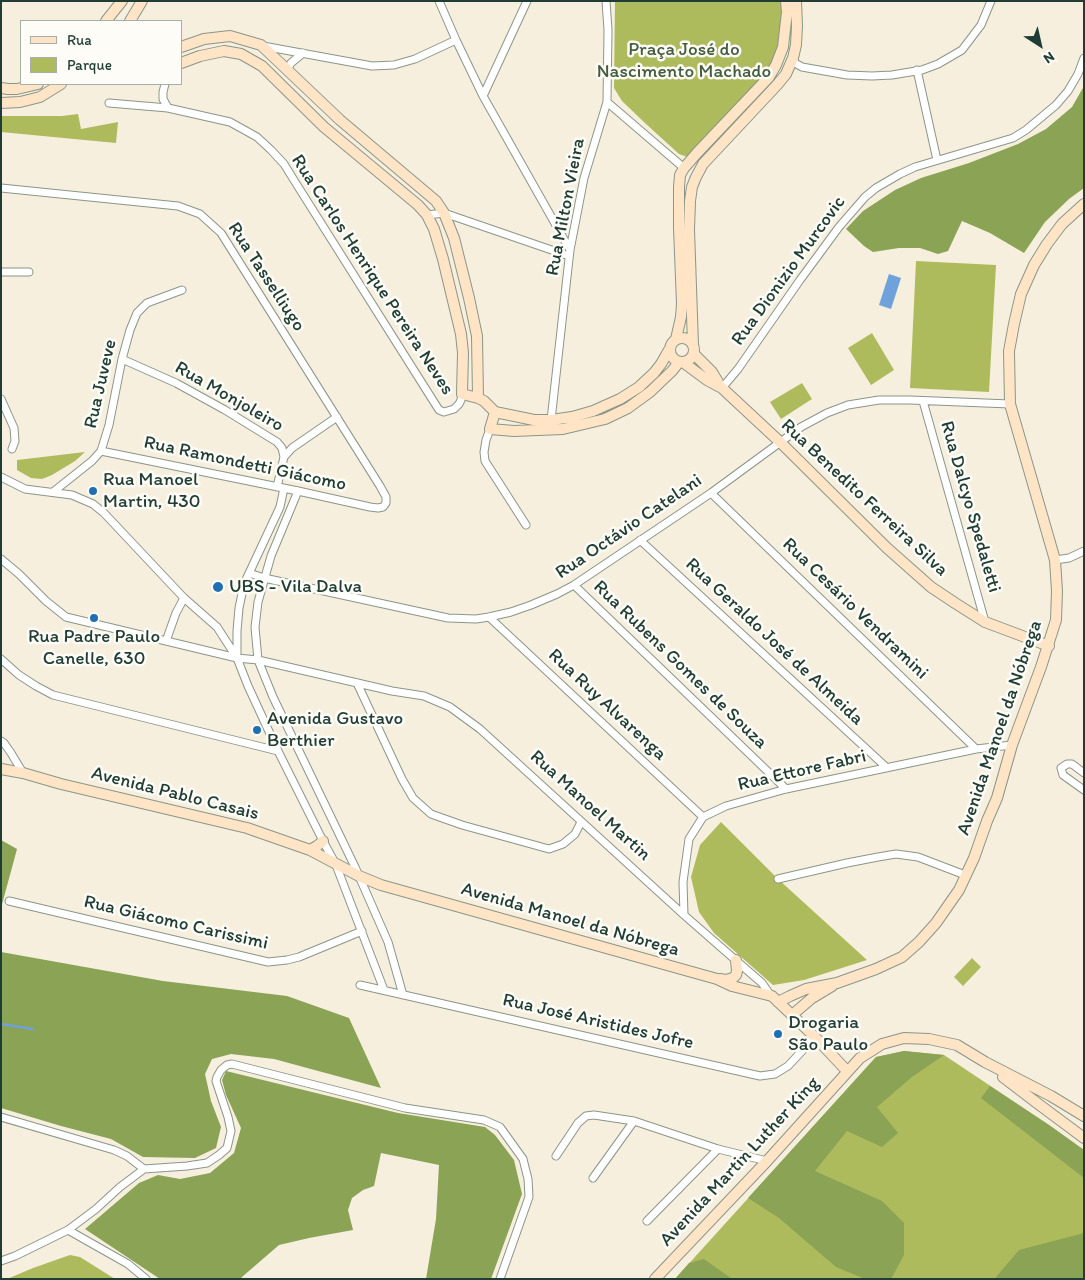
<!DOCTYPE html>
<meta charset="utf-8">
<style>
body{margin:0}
#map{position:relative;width:1085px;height:1280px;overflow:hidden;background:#f6efde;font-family:Itim,sans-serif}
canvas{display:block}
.frame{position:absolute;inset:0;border:2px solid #1f3d34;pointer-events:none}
.legend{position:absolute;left:20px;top:20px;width:162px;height:65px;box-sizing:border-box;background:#fdfcf7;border:1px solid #a4b0a9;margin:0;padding:6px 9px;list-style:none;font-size:15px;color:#1f3d34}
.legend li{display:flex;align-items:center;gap:10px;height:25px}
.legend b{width:25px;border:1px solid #a4b0a9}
.north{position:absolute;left:1015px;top:20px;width:50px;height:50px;-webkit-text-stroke:4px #fdfcf7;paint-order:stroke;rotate:145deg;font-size:14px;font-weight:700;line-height:20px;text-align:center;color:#1f3d34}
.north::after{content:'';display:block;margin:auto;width:18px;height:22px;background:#1f3d34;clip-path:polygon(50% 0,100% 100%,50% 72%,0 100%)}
</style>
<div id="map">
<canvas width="1085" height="1280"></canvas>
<div class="frame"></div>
<ul class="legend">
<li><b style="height:6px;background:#ffe4c6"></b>Rua</li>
<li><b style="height:14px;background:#adbb5d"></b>Parque</li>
</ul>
<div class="north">N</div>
</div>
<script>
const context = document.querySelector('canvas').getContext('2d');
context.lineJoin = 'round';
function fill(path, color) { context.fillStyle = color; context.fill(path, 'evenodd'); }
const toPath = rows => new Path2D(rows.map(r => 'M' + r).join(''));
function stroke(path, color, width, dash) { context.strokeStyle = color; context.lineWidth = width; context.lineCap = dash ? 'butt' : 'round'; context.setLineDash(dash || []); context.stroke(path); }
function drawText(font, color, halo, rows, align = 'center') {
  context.font = font + ' Itim,sans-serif'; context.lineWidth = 5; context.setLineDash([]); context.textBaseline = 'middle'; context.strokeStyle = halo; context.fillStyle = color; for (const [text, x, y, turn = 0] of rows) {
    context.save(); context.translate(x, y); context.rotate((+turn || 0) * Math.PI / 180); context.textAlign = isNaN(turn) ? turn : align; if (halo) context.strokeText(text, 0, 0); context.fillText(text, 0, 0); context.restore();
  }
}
const green = toPath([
 [615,1,782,1,782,32,772,64,763,77,690,158,679,154,646,124,622,101,614,88],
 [78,114,81,129,118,122,116,143,1,132,1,116,62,116],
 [916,261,996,265,989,392,910,388],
 [872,333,894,370,871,385,848,348],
 [802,383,812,399,781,419,770,402],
 [85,452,75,461,52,475,42,479,31,478,17,470,17,460],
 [721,822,778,879,867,960,804,980,773,985,714,933,699,912,691,877,700,845],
 [972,958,981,967,963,986,954,977],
 [904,1051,944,1055,1049,1125,1084,1150,1084,1279,675,1279,876,1057],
 [70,1255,80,1257,115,1279,7,1279,33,1268]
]);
const forest = toPath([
 [1084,86,1084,188,1069,199,1045,222,1024,253,990,233,962,221,948,251,938,254,920,248,899,248,873,252,864,246,846,229,863,211,895,190,921,178,969,163,1018,144,1046,129,1072,107],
 [1,840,17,849,1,908],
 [1,952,163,981,287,996,349,1018,381,1088,274,1059,231,1054,212,1059,205,1074,211,1101,221,1127,216,1148,195,1158,143,1157,111,1139,61,1126,1,1108],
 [904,1051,944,1055,912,1077,877,1107,898,1133,882,1147,847,1131,815,1171,882,1201,904,1223,904,1255,891,1279,865,1279,836,1267,779,1218,748,1198,876,1057],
 [226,1071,398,1113,485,1127,495,1135,514,1160,522,1194,491,1279,426,1279,436,1219,439,1165,381,1153,374,1186,363,1190,352,1198,348,1210,353,1230,309,1238,279,1245,242,1277,241,1279,160,1279,85,1229,139,1183,158,1175,180,1179,210,1173,234,1153,241,1128,226,1095,222,1080],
 [990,1086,1049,1125,1084,1150,1084,1178,981,1098],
 [1084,1233,1084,1279,996,1279,996,1277,1019,1250],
 [704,1259,732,1279,675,1279,689,1263]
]);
const water = toPath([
 [889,274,901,278,891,309,879,305]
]);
const stream = toPath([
 [1,1024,33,1029]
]);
const street = toPath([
 [439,1,456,40,483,96,570,250],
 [263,46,372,66,394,65,415,59,456,40],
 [793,58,795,63,802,67,847,75,872,76,892,75,922,70,938,64,962,50,981,25,991,1],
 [287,70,291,63,303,53],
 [917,70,937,160],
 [165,84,163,92,163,99,168,108],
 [483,96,527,1],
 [607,102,684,168],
 [109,103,168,108,230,122,257,137,271,150,284,164,297,185,439,410,444,412,454,409,459,404,461,400,462,394],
 [1,188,178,206,200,214,221,233,380,486,386,497,386,503,383,507,378,508,370,507,298,491,101,451],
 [427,215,444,213,569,256],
 [1,272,29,272],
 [122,359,176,383,225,410,277,442,282,448,284,457,277,487],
 [722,388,738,369,800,280,839,227,865,197,876,188,900,174,915,167,1013,138,1026,130,1056,105,1068,91,1078,74,1084,58],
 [1,399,14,428,15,441,12,449],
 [923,401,985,622],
 [551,420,570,250,584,178,607,102,608,30,606,1],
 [490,429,486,440,484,452,485,461,526,525],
 [284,457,292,448,337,417],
 [1,477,25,489,72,495,93,504,104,513,184,598,217,627,237,658],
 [284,488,280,507,244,584,239,608,237,631,237,658,248,686,278,751,323,841,336,865,384,990],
 [298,491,271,556,258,602,255,627,258,660,273,697,355,867,388,942,403,995],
 [53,492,92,461,101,451,109,425,122,359,130,330,137,313,147,303,182,290],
 [711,493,976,749],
 [640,540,886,767],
 [1,559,19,574,46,601,66,617,237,658,258,660,392,691,424,696,450,707,480,729,684,915,755,977,762,983,771,996],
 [1055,560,1069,558,1084,551],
 [249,573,264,578,448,618,476,619,489,617,511,612,531,605,557,594,574,585,711,493,801,427,827,413,848,405,879,400,910,400,1010,404],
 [574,585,786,789],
 [489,617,703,817],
 [166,641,176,613,184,598],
 [1,659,19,675,36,686,53,695,278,751],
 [357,683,402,779,413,798,431,814,462,825,549,849,563,844,575,834,581,822],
 [1,741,4,743,11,753,23,773],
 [1084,773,1072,764,1067,764,1061,768,1063,775,1084,790],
 [778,879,847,863,878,857,896,854,918,857,965,875],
 [9,901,268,962,287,960,299,957,362,931],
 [684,915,683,882,689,839,703,817,726,806,786,789,976,749,1012,745],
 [360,985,760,1076,775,1074,788,1066,815,1037],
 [1,1117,114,1150,127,1156,144,1169],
 [556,1156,578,1123,586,1116,594,1115,634,1121,718,1149,767,1161],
 [593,1178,634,1121],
 [647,1221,718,1149],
 [68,1230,128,1264,146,1279],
 [1,1261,15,1256,68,1230,96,1209,120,1187,144,1169,187,1166,207,1163,219,1155,227,1148,231,1131,228,1117,216,1081,217,1077,221,1070,227,1065,232,1064,405,1108,484,1120,500,1127,523,1159,528,1179,529,1197,500,1279]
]);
const secondary = toPath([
 [106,21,122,1],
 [130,21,142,1],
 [181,47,204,39,230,36,261,45,340,120,436,201,444,213,454,238,469,298,477,336,478,398],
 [181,63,200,56,224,51,241,54,262,66,324,127,418,205,427,215,434,229,443,259,461,334,463,353,462,394,478,398,484,401,495,412],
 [1,88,8,89,17,89,38,84],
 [1,103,20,102,40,97,61,84],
 '670 350a12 12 0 1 1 24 0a12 12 0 1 1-24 0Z',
 [676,339,681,317,682,304,679,228,679,187,680,175,684,168,697,153,769,77,776,65,783,47,787,12,786,1],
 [693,344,689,230,690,201,692,187,696,177,703,164,777,85,786,74,793,58,796,45,797,26,796,1],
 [694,354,712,372,718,382,719,385],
 [684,363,707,380,722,388,780,442,887,548,931,587,955,603,985,622,1049,646],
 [495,412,490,429,514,431,563,429,605,419,628,408,650,392,672,371,679,362],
 [495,412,534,420,551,420,572,417,593,411,620,399,639,387,654,373,661,364,669,350],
 [1,769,23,773,61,784,247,828,310,850,359,876,381,885,717,979,732,986,772,996,815,1037,847,1071],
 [310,850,317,846,323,841],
 [720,979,726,980,733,978,736,975,737,971,736,960],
 [778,1002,790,996,806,989,837,983,876,969,902,957,919,942,936,923,959,890,974,858,987,821,997,798,1012,745,1041,667,1056,620,1057,591,1055,560,1010,404,1009,351,1014,324,1021,294,1034,265,1047,244,1062,224,1084,204],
 [792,1015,812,998,832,986],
 [1003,1077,1037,1103,1084,1138],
 [655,1279,767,1161,860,1058,882,1044,904,1038,929,1039,957,1045,985,1062,1051,1096,1084,1116]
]);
const markers = [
 [93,491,5,"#1f6fb2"],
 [218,587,6,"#1f6fb2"],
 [94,618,5,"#1f6fb2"],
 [257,730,5,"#1f6fb2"],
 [778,1034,5,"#1f6fb2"]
];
const parkNames = [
 ["Praça José do",684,50],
 ["Nascimento Machado",684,72]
];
const streetNames = [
 ["Rua Milton Vieira",566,207,-79],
 ["Rua Dionizio Murcovic",789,271,-54],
 ["Rua Carlos Henrique Pereira Neves",372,275,57],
 ["Rua Tasselliugo",266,277,57],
 ["Rua Juveve",101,384,-77],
 ["Rua Monjoleiro",229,397,30],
 ["Rua Ramondetti Giácomo",245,464,12],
 ["Rua Benedito Ferreira Silva",864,498,43],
 ["Rua Dalcyo Spedaletti",970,507,74],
 ["Rua Octávio Catelani",629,527,-34],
 ["Rua Cesário Vendramini",855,609,44],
 ["Rua Geraldo José de Almeida",774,642,43],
 ["Rua Rubens Gomes de Souza",680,665,44],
 ["Rua Ruy Alvarenga",607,705,43],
 ["Avenida Manoel da Nóbrega",1000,728,-71],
 ["Rua Ettore Fabri",802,771,-13],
 ["Avenida Pablo Casais",175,794,14],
 ["Rua Manoel Martin",590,806,42],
 ["Avenida Manoel da Nóbrega",570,920,16],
 ["Rua Giácomo Carissimi",176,923,13],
 ["Rua José Aristides Jofre",598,1022,13],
 ["Avenida Martin Luther King",740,1162,-47]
];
const poiNames = [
 ["Rua Manoel",103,480],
 ["Martin, 430",103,502],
 ["UBS - Vila Dalva",229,587],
 ["Rua Padre Paulo",94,637,"center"],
 ["Canelle, 630",94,659,"center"],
 ["Avenida Gustavo",267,719],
 ["Berthier",267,741],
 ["Drogaria",788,1023],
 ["São Paulo",788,1045]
];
fill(green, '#adbb5d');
fill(forest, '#8aa354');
fill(water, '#6fa1da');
stroke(stream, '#6fa1da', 2.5);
stroke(street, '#8a9689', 9);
stroke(secondary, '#8a9689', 12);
stroke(street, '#fff', 7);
stroke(secondary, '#ffe4c6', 10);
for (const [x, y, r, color] of markers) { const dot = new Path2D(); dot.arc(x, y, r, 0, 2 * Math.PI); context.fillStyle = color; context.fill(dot); stroke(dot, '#fdfcf7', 2); }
drawText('19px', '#425c3e', '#fdfcf7', parkNames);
drawText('19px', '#1f3d34', '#fdfcf7', streetNames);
drawText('19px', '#1f3d34', '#fdfcf7', poiNames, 'left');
</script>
